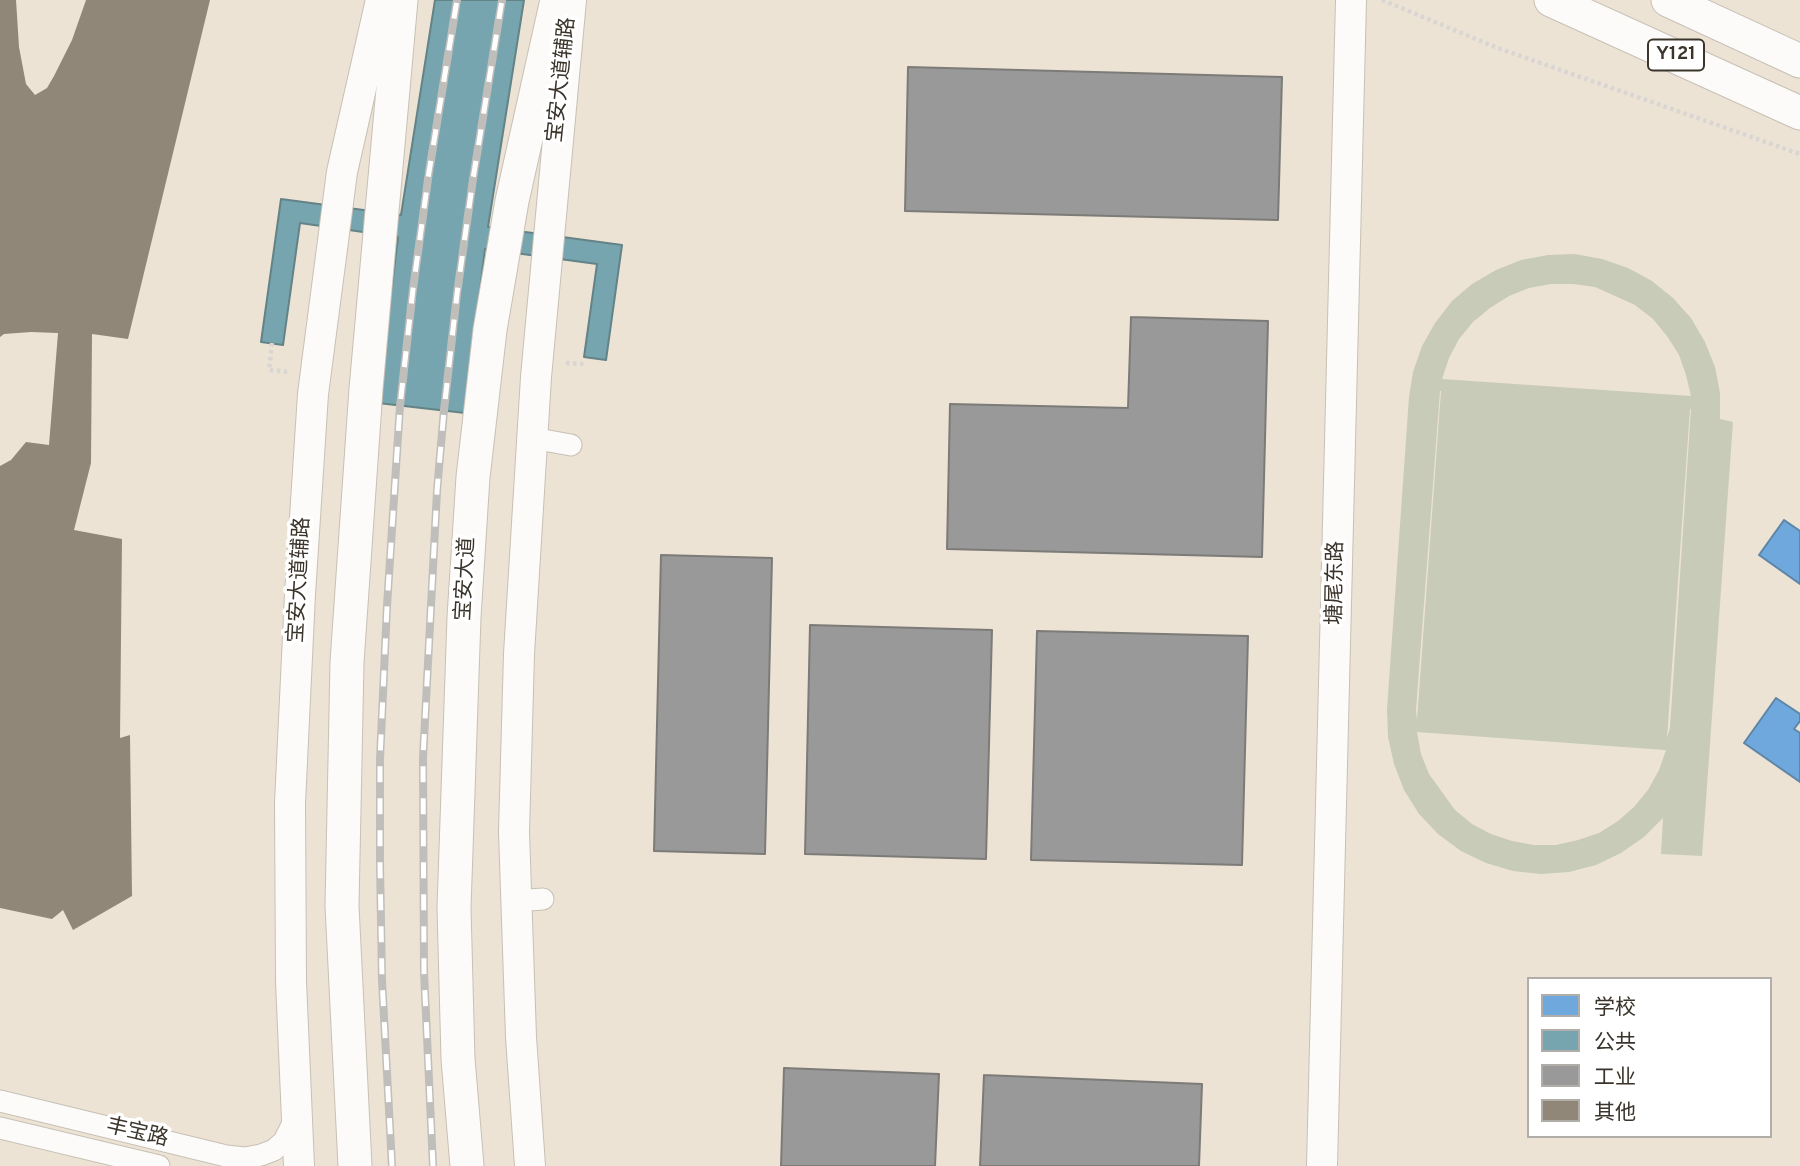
<!DOCTYPE html>
<meta charset="utf-8">
<style>
body{margin:0}
#map{position:relative;width:1800px;height:1166px;overflow:hidden;background:#ece3d5;font-family:Overpass,"Noto Sans SC",sans-serif}
canvas{display:block}
.legend{position:absolute;left:1527px;top:977px;width:245px;height:161px;box-sizing:border-box;background:#fff;border:2px solid #b1aeaa;margin:0;padding:9px 12px;list-style:none;font-size:21px;color:#3b342b}
.legend li{display:flex;align-items:center;gap:14px;height:35px}
.legend b{width:35px;border:2px solid #b1aeaa}
</style>
<div id="map">
<canvas width="1800" height="1166"></canvas>
<ul class="legend">
<li><b style="height:19px;background:#6fa8dc"></b>学校</li>
<li><b style="height:19px;background:#76a5af"></b>公共</li>
<li><b style="height:19px;background:#999"></b>工业</li>
<li><b style="height:19px;background:#908779"></b>其他</li>
</ul>
</div>
<script>
const context = document.querySelector('canvas').getContext('2d');
context.lineJoin = 'round';
function fill(path, color) { context.fillStyle = color; context.fill(path, 'evenodd'); }
const toPath = rows => new Path2D(rows.map(r => 'M' + r).join(''));
function stroke(path, color, width, dash) { context.strokeStyle = color; context.lineWidth = width; context.lineCap = dash ? 'butt' : 'round'; context.setLineDash(dash || []); context.stroke(path); }
function drawText(font, color, halo, rows, align = 'center') {
  context.font = font + ' Overpass,"Noto Sans SC",sans-serif'; context.lineWidth = 7; context.setLineDash([]); context.textBaseline = 'middle'; context.strokeStyle = halo; context.fillStyle = color; for (const [text, x, y, turn = 0] of rows) {
    context.save(); context.translate(x, y); context.rotate((+turn || 0) * Math.PI / 180); context.textAlign = isNaN(turn) ? turn : align; if (halo) context.strokeText(text, 0, 0); context.fillText(text, 0, 0); context.restore();
  }
}
const green = toPath([
 [1575,254,1602,259,1628,268,1652,281,1673,298,1691,318,1705,342,1715,367,1720,393,1720,419,1733,422,1702,856,1661,854,1663,818,1644,837,1621,853,1596,865,1569,872,1541,874,1513,871,1486,863,1461,851,1438,834,1419,814,1404,790,1394,764,1388,737,1387,709,1409,397,1413,372,1422,346,1435,323,1452,301,1472,284,1496,270,1521,260,1548,255],
 [1551,284,1573,284,1595,287,1635,305,1653,319,1667,336,1679,355,1686,375,1691,396,1442,379,1449,358,1459,339,1473,322,1490,308,1509,296,1529,288],
 [1440,391,1441,391,1417,720,1416,710],
 [1691,409,1670,728,1667,738,1690,409],
 [1417,732,1665,750,1666,750,1659,770,1648,790,1634,807,1618,821,1599,833,1578,840,1556,845,1534,845,1512,841,1491,834,1472,824,1455,810,1429,774,1421,754]
]);
const schools = toPath([
 [1784,520,1800,531,1800,584,1759,555,1784,520],
 [1776,698,1800,714,1800,721,1794,729,1800,733,1800,782,1744,743,1776,698]
]);
const public = toPath([
 [435,0,524,0,488,227,622,245,606,360,584,357,597,264,485,249,465,413,378,403,398,237,300,223,283,345,261,342,281,199,401,215,435,0]
]);
const industry = toPath([
 [908,67,1282,77,1278,220,905,211,908,67],
 [1131,317,1268,321,1262,557,947,549,950,404,1128,408,1131,317],
 [661,555,772,558,765,854,654,851,661,555],
 [810,625,992,630,986,859,805,854,810,625],
 [1037,631,1248,636,1242,865,1031,860,1037,631],
 [784,1068,939,1074,935,1166,781,1166,784,1068],
 [984,1075,1202,1084,1199,1166,980,1166,984,1075]
]);
const building = toPath([
 [0,0,16,0,19,47,26,84,35,95,47,88,54,76,72,40,86,0,210,0,128,339,92,334,91,463,74,530,122,539,120,738,130,735,132,896,73,930,63,910,52,919,0,908,0,466,11,460,26,442,49,445,58,333,31,332,4,334,0,337]
]);
const path = toPath([
 [1382,0,1495,47,1800,154],
 [272,343,269,370,290,372],
 [566,363,586,364]
]);
const street = toPath([
 [532,438,571,445],
 [516,901,543,899],
 [0,1101,226,1156,245,1158,261,1155,274,1150,284,1141,296,1117],
 [0,1128,159,1166]
]);
const secondary = toPath([
 [299,1166,291,981,290,803,300,594,313,394,342,172,381,0],
 [530,1166,521,1037,514,832,519,654,536,377,571,0],
 [1322,1166,1351,0]
]);
const primary = toPath([
 [1551,0,1800,113],
 [1668,0,1800,61],
 [355,1166,342,906,347,662,366,389,401,0],
 [467,1166,458,1059,454,908,464,617,473,477,490,330,512,201,557,0]
]);
const rail = toPath([
 [392,1166,382,980,380,865,380,759,387,606,400,406,413,289,429,172,457,0],
 [433,1166,424,972,423,758,437,491,444,410,457,294,473,179,502,0]
]);
const shields = [
 [1676,55,56]
];
const shieldNames = [
 ["Y121",1676,55]
];
const streetNames = [
 ["宝安大道辅路",563,80,-84],
 ["宝安大道",467,579,-87],
 ["宝安大道辅路",301,580,-87],
 ["塘尾东路",1337,583,-89],
 ["丰宝路",137,1134,13]
];
fill(green, '#c8cbb7');
fill(schools, '#6fa8dc');
stroke(schools, '#5f85a7', 2);
fill(public, '#76a5af');
stroke(public, '#648387', 2);
fill(industry, '#999');
stroke(industry, '#7d7b78', 2);
fill(building, '#908779');
stroke(street, '#c7c0b5', 23);
stroke(secondary, '#c7c0b5', 32);
stroke(primary, '#c7c0b5', 35);
stroke(path, '#d8d5d2', 4.5, [3.5, 3.5]);
stroke(street, '#fcfbf9', 21);
stroke(secondary, '#fcfbf9', 30);
stroke(primary, '#fcfbf9', 33);
stroke(rail, '#c0bebb', 8);
stroke(rail, '#fff', 5, [16]);
for (const [x, y, w] of shields) { const box = new Path2D(); box.roundRect(x - w / 2, y - 15.5, w, 31, 5); context.fillStyle = '#fff'; context.fill(box); stroke(box, '#3b342b', 2); }
drawText('bold 19px', '#3b342b', null, shieldNames);
drawText('21px', '#3b342b', '#fff', streetNames);
</script>
